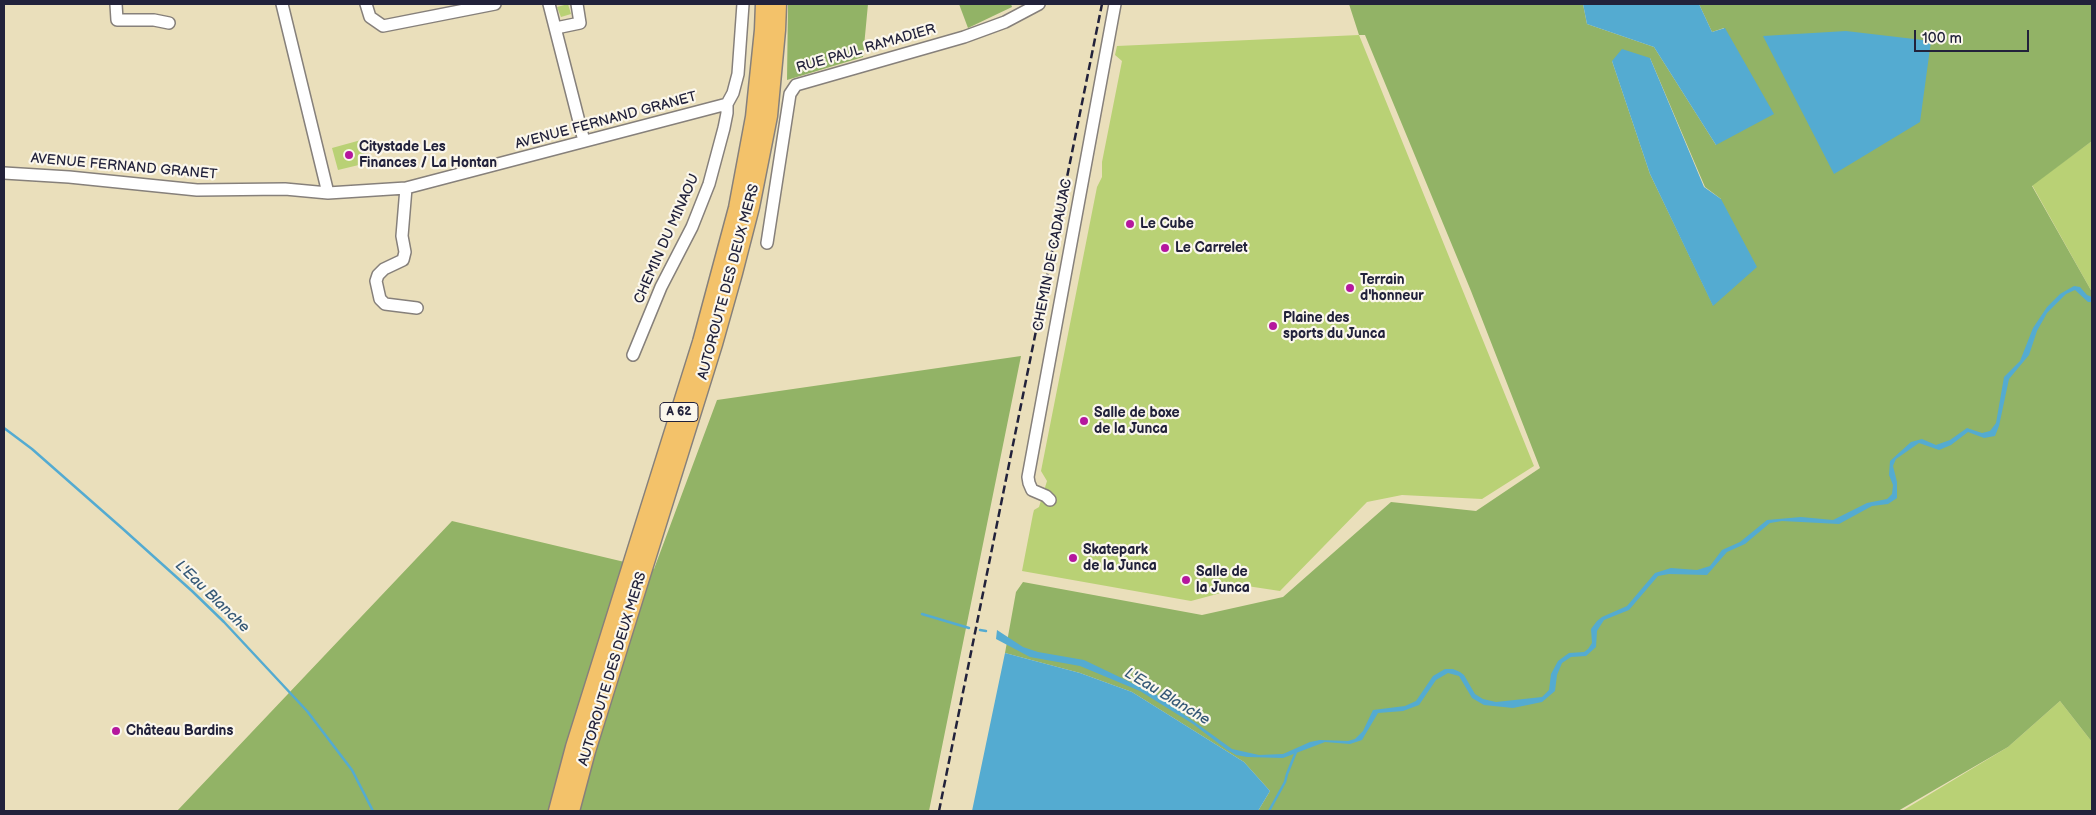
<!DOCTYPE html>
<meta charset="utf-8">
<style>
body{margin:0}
#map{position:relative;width:2096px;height:815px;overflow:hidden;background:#eadfbb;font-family:"Balsamiq Sans",sans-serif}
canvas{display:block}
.frame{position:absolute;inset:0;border:5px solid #22223b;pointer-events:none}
.scale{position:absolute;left:1914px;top:30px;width:115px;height:22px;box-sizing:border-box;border:2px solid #22223b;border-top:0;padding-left:6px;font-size:15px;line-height:18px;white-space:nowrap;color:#22223b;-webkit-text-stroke:4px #fbf7ec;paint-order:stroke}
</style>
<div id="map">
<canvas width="2096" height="815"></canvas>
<div class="frame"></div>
<div class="scale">100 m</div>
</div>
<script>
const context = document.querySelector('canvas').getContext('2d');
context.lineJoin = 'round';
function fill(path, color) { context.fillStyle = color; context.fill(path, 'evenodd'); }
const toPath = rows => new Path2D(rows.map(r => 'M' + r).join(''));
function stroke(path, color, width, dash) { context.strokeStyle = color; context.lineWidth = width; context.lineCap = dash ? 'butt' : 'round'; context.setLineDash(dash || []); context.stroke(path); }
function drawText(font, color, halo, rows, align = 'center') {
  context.font = font + ' "Balsamiq Sans",sans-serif'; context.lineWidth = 4.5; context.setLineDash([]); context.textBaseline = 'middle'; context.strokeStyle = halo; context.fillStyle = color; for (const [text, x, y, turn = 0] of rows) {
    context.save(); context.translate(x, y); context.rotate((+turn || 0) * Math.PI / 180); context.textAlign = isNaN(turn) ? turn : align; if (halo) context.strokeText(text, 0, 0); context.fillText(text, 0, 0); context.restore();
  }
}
const green = toPath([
 [568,4,571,14,561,17,557,7],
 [1359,35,1534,466,1482,499,1402,495,1367,502,1280,591,1247,586,1191,601,1022,571,1033,514,1034,510,1039,507,1047,481,1041,471,1097,187,1102,177,1102,162,1122,61,1115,55,1117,46],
 [361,140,367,163,338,170,332,148],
 [2092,141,2092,292,2032,185],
 [2060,701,2092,742,2092,811,1902,811,2008,747]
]);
const forest = toPath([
 [788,4,868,4,863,57,787,80],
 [959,4,1011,4,1012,7,968,28],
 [1349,4,1583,4,1587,24,1654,47,1716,145,1724,28,1712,32,1699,4,2092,4,2092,141,2032,186,2092,292,2092,742,2060,701,2008,747,1898,811,1258,811,1270,791,1244,762,1132,692,1080,673,1005,653,1016,592,1023,582,1202,615,1283,597,1391,502,1476,511,1540,468,1471,291,1365,35,1359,35],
 [1650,58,1705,187,1721,199,1713,305,1650,174,1612,61],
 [1021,356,929,811,177,811,452,521,654,569,717,400]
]);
const water = toPath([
 [1583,4,1699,4,1712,32,1725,28,1774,114,1716,145,1654,47,1587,24],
 [1846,31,1931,41,1920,122,1834,174,1763,36],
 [1622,49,1650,58,1704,187,1721,199,1757,267,1713,306,1650,174,1612,61],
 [2074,286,2080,287,2087,295,2092,297,2092,302,2088,302,2075,290,2066,294,2047,313,2037,331,2029,355,2009,379,1999,426,1995,436,1984,438,1968,432,1951,445,1939,450,1919,443,1896,459,1893,466,1897,482,1897,498,1888,504,1872,506,1839,524,1782,521,1770,523,1745,544,1727,552,1707,575,1669,574,1658,576,1629,610,1604,620,1597,631,1596,647,1586,656,1571,657,1562,663,1557,675,1555,691,1542,702,1513,708,1484,705,1472,698,1459,676,1448,673,1436,680,1419,705,1403,711,1378,713,1362,740,1350,744,1325,742,1283,758,1247,757,1236,755,1226,749,1193,724,1140,691,1080,666,1030,657,996,639,997,630,1023,647,1038,652,1084,660,1157,695,1232,749,1259,755,1283,754,1310,742,1320,740,1348,741,1355,739,1363,731,1373,710,1405,706,1416,701,1433,676,1445,669,1453,669,1460,672,1464,675,1475,694,1483,699,1496,702,1542,697,1549,690,1551,674,1558,661,1569,653,1584,652,1588,649,1592,643,1591,629,1597,621,1602,617,1627,606,1655,573,1671,568,1697,570,1710,566,1722,550,1740,542,1767,520,1801,517,1833,520,1867,503,1887,499,1892,494,1893,485,1889,475,1890,461,1911,442,1922,439,1936,445,1950,440,1967,428,1982,433,1990,431,1996,423,2004,377,2020,361,2033,328,2047,307,2060,294],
 [1005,653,1080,673,1132,692,1244,762,1270,791,1258,811,972,811]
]);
const stream = toPath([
 [4,428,32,449,123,529,192,591,224,622,307,711,352,770,373,811],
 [922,614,969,628],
 [980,630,986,631],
 [1269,811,1285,782,1287,774,1296,752]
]);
const minor = toPath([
 [116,4,117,20,154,20,169,23],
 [282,4,328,193],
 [366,4,370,17,383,26,495,4],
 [549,4,584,141],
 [556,28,580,23,577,4],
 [4,173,69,177,197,190,285,189,328,193,406,188,727,104,733,93,738,74,743,4],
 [406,188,402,236,405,252,403,260,384,269,378,275,376,281,380,299,385,304,417,308],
 [767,243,790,94,796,85,964,37,1005,22,1039,4],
 [633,355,661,287,692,227,709,184,724,128,727,113,727,104],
 [1050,500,1046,496,1032,490,1029,483,1028,477,1115,4]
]);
const highway = toPath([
 [557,811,574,747,701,342,737,208,754,117,763,30,764,4],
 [571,811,587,751,714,344,734,273,751,207,769,116,777,30,778,4]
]);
const rail = toPath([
 [939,811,1102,4]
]);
const markers = [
 [349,155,5,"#b5179e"],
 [1130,224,5,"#b5179e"],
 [1165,248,5,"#b5179e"],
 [1350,288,5,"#b5179e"],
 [1273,326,5,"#b5179e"],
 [1084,421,5,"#b5179e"],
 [1073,558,5,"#b5179e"],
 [1186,580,5,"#b5179e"],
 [116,731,5,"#b5179e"]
];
const shields = [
 [679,412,38]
];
const shieldNames = [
 ["A 62",679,412]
];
const streetNames = [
 ["RUE PAUL RAMADIER",866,49,-16],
 ["AVENUE FERNAND GRANET",606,121,-15],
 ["AVENUE FERNAND GRANET",124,167,5],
 ["CHEMIN DU MINAOU",667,239,-66],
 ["CHEMIN DE CADAUJAC",1053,255,-79],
 ["AUTOROUTE DES DEUX MERS",729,282,-75],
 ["AUTOROUTE DES DEUX MERS",613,669,-73]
];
const poiNames = [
 ["Citystade Les",359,147],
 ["Finances / La Hontan",359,163],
 ["Le Cube",1140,224],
 ["Le Carrelet",1175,248],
 ["Terrain",1360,280],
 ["d'honneur",1360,296],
 ["Plaine des",1283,318],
 ["sports du Junca",1283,334],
 ["Salle de boxe",1094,413],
 ["de la Junca",1094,429],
 ["Skatepark",1083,550],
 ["de la Junca",1083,566],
 ["Salle de",1196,572],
 ["la Junca",1196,588],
 ["Château Bardins",126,731]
];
const waterNames = [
 ["L'Eau Blanche",212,597,44],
 ["L'Eau Blanche",1167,697,31]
];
fill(green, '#b9d175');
fill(forest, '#92b366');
fill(water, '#54abd1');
stroke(stream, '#54abd1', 2.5);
stroke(minor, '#86807b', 14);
stroke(highway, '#86807b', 19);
stroke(minor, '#fff', 11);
stroke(highway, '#f3c26a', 16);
stroke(rail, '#22223b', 2.5, [8, 4]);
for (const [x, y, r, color] of markers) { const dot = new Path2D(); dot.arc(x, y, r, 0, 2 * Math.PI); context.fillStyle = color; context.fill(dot); stroke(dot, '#fbf7ec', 2); }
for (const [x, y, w] of shields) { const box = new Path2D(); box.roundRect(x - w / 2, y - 9.5, w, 19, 4); context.fillStyle = '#fbf7ec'; context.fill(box); stroke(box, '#22223b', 1); }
drawText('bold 12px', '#22223b', null, shieldNames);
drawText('14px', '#22223b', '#fbf7ec', streetNames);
drawText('bold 14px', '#22223b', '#fbf7ec', poiNames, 'left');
drawText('italic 15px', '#365977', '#fbf7ec', waterNames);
</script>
